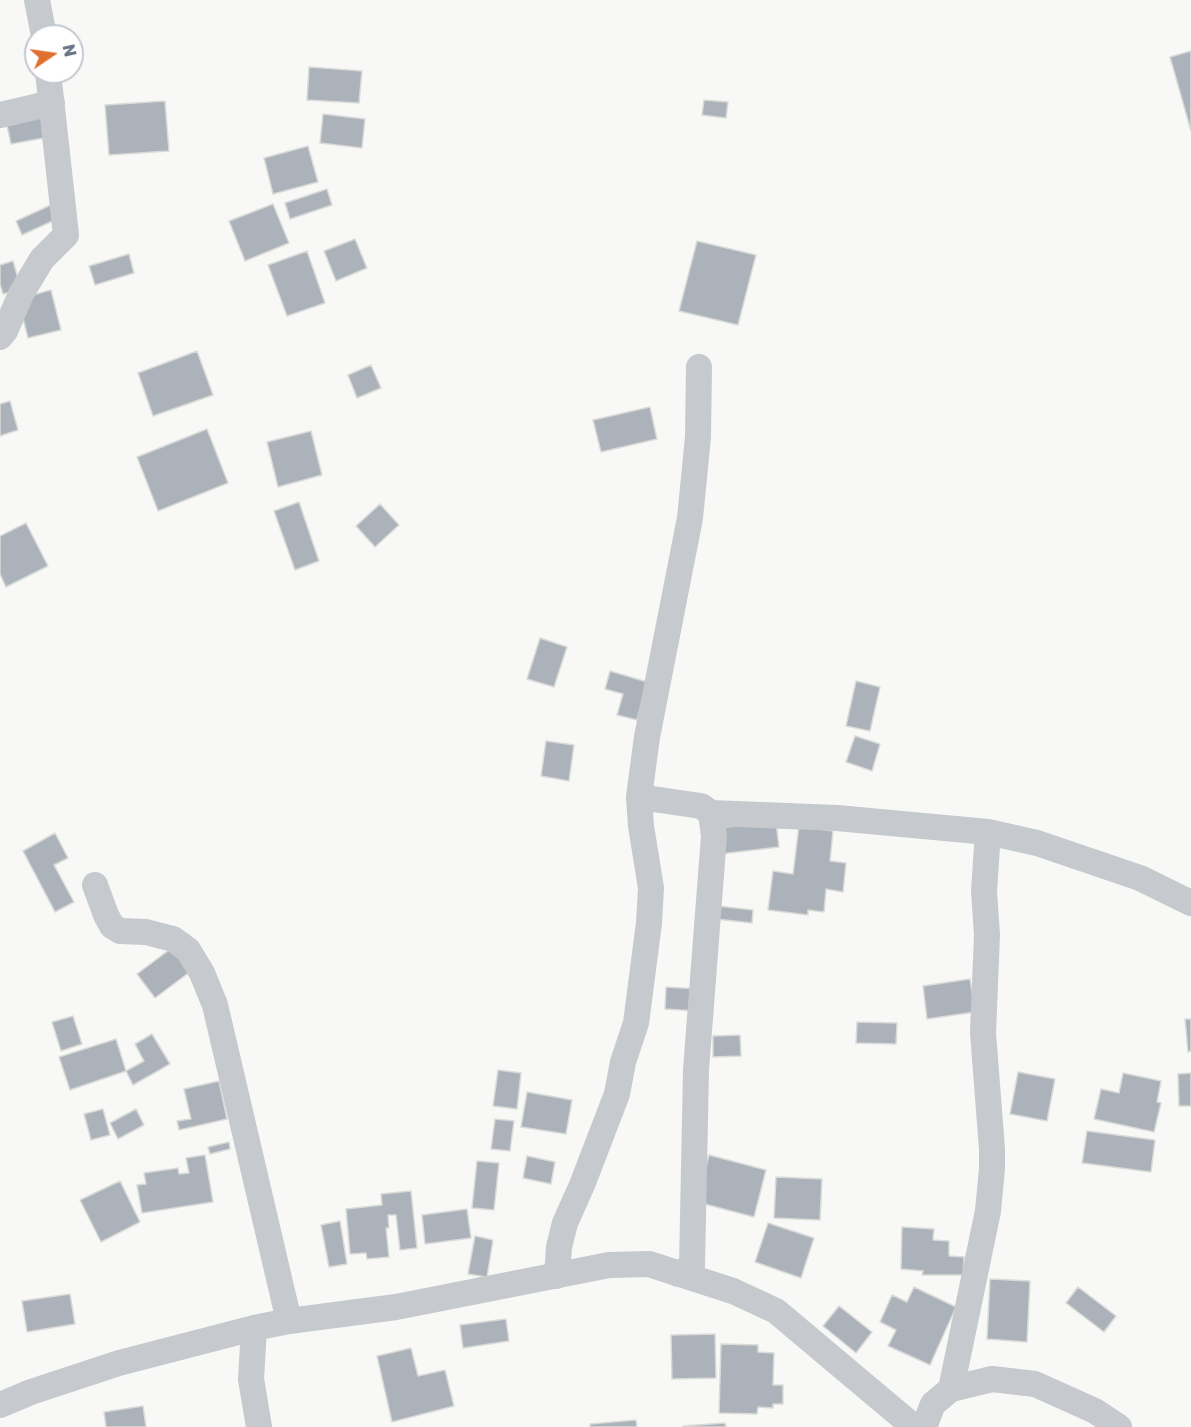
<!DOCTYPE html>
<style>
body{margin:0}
#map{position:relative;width:1191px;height:1427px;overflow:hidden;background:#f8f9f6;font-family:"Golos Text",sans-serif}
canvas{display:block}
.north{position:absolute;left:24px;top:24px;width:60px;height:60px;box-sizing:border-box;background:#fff;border:2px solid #c3c8cf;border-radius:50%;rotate:77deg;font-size:16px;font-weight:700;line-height:24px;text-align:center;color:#687587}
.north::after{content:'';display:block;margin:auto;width:21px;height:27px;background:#e0702f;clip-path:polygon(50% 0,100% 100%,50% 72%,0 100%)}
</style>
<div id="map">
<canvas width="1191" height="1427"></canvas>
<div class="north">N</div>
</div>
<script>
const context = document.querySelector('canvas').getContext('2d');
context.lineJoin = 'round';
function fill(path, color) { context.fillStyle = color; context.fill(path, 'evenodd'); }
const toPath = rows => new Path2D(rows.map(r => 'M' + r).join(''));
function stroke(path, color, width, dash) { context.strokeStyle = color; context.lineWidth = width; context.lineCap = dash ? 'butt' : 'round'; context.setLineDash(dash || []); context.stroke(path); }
const building = toPath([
 [1191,51,1191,131,1170,57,1191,51],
 [309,67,362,71,359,103,307,100,309,67],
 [704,100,728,102,726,118,702,115,704,100],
 [165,101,169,151,109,155,105,105,165,101],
 [43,108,49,137,11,144,5,116,43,108],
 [323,114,365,119,362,148,320,143,323,114],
 [308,146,318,182,273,194,264,158,308,146],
 [327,189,332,205,290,219,285,203,327,189],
 [53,204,59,218,22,235,16,221,53,204],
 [273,204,289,243,245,261,229,221,273,204],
 [355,239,367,268,336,281,324,251,355,239],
 [697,241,756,255,738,325,679,311,697,241],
 [307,251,325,303,287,316,268,265,307,251],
 [129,254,134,273,95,285,89,266,129,254],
 [13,261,21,289,3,294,0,284,0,265,13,261],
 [51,290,61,330,28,338,18,299,51,290],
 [197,351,213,395,153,416,138,373,197,351],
 [371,365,381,388,357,398,348,375,371,365],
 [10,401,18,430,0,436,0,404,10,401],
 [650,407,657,439,601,452,593,420,650,407],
 [207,429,228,483,158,511,137,457,207,429],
 [311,431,322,475,278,487,267,442,311,431],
 [299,502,319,561,295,570,274,511,299,502],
 [380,504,399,525,375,547,356,526,380,504],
 [26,523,48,566,6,587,0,574,0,536,26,523],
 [540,638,567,647,554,687,527,679,540,638],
 [610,671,647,682,637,720,617,715,623,694,605,689,610,671],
 [856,681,880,687,870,731,846,726,856,681],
 [855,736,880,744,872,771,846,762,855,736],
 [546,741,574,745,569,781,541,776,546,741],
 [776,822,779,847,720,854,717,828,776,822],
 [799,826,833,831,830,861,846,863,843,892,826,889,824,912,808,910,808,915,768,910,773,871,793,874,799,826],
 [55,833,68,858,54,865,74,902,55,912,23,851,55,833],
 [718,906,753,910,752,923,716,919,718,906],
 [189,935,207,959,155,998,137,974,189,935],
 [970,979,975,1012,927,1019,923,986,970,979],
 [666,987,699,989,697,1011,665,1009,666,987],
 [73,1016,82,1044,61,1051,52,1022,73,1016],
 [1185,1019,1191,1019,1191,1051,1188,1052,1185,1019],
 [857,1022,897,1023,896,1044,856,1043,857,1022],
 [152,1034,170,1064,133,1085,126,1071,144,1061,135,1044,152,1034],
 [740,1035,741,1056,713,1057,713,1036,740,1035],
 [116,1039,126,1071,70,1090,59,1057,116,1039],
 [498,1070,521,1073,517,1109,493,1106,498,1070],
 [1018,1072,1055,1079,1047,1121,1010,1114,1018,1072],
 [1123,1073,1161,1081,1157,1102,1161,1103,1154,1132,1094,1119,1101,1089,1119,1093,1123,1073],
 [1191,1073,1191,1106,1179,1106,1178,1074,1191,1073],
 [219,1081,227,1119,179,1130,177,1121,191,1119,184,1089,219,1081],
 [527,1092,572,1100,566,1134,521,1127,527,1092],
 [103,1109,110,1135,91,1140,84,1114,103,1109],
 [136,1109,144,1125,118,1139,110,1123,136,1109],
 [495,1119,514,1121,510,1151,491,1149,495,1119],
 [1087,1131,1155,1140,1151,1172,1082,1163,1087,1131],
 [229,1142,230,1149,210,1154,208,1147,229,1142],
 [205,1155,213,1202,142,1213,137,1185,146,1184,144,1173,178,1168,179,1174,189,1173,186,1158,205,1155],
 [709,1155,766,1170,754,1217,697,1202,709,1155],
 [527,1156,555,1162,551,1184,523,1178,527,1156],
 [477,1161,499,1163,494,1210,472,1208,477,1161],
 [776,1177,822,1179,820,1220,774,1218,776,1177],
 [120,1181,140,1222,101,1242,80,1200,120,1181],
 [411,1191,417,1248,400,1250,396,1215,388,1215,389,1228,386,1228,389,1257,367,1259,366,1253,350,1254,346,1209,382,1205,381,1194,411,1191],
 [467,1209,471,1238,425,1244,422,1215,467,1209],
 [340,1221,347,1264,329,1267,321,1225,340,1221],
 [768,1223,814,1238,801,1278,755,1262,768,1223],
 [902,1227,934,1229,933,1240,949,1241,949,1256,964,1257,963,1275,922,1275,923,1271,901,1269,902,1227],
 [475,1236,493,1240,487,1277,468,1274,475,1236],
 [990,1279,1030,1281,1027,1342,987,1339,990,1279],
 [914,1287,956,1307,930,1365,888,1346,896,1330,880,1322,892,1295,907,1302,914,1287],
 [1078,1287,1116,1316,1104,1332,1066,1303,1078,1287],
 [70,1294,75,1324,27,1332,22,1301,70,1294],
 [839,1306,872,1332,856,1353,823,1326,839,1306],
 [506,1319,509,1341,463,1348,460,1325,506,1319],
 [715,1334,716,1378,672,1379,671,1335,715,1334],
 [721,1344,758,1345,758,1352,774,1353,773,1385,783,1385,783,1404,773,1404,773,1408,758,1407,757,1414,719,1413,721,1344],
 [411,1348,418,1376,445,1370,454,1406,392,1422,377,1356,411,1348],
 [143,1406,146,1427,106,1427,104,1412,143,1406],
 [636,1420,637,1427,590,1427,590,1424,636,1420],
 [725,1423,726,1427,683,1427,683,1426,725,1423]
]);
const minor = toPath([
 [37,0,44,36],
 [0,115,52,103],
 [0,337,5,331,21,294,42,259,66,235,48,72],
 [639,797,701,806,711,813,714,836,696,1070,692,1266,678,1274],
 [711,813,837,818,988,832,1037,843,1140,878,1191,903],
 [95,885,106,915,112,926,120,931,146,932,173,939,188,950,202,973,215,1005,289,1321],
 [557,1276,559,1247,565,1223,582,1185,617,1094,623,1062,636,1023,649,923,651,888,641,826,639,797,647,737,690,518,698,437,699,367],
 [254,1328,251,1379,259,1427],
 [951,1389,988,1211,992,1168,992,1149,983,1033,987,935,984,891,988,832],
 [0,1405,31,1392,119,1363,254,1328,289,1321,396,1307,609,1265,649,1264,733,1291,776,1311,914,1427],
 [924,1427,933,1404,951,1389,992,1379,1035,1384,1095,1411,1119,1427]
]);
fill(building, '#acb2ba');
stroke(building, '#dadad8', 1.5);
stroke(minor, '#c6c9cd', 26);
</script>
